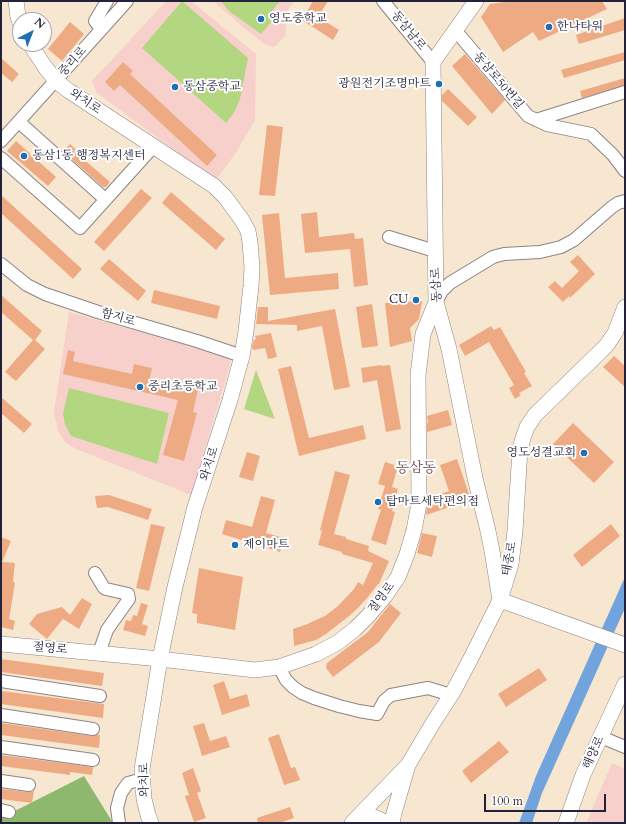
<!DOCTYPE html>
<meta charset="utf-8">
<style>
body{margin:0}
#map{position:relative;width:626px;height:824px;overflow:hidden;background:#f7e6d0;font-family:Cardo,serif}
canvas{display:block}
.frame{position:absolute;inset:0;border:2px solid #22223b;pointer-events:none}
.north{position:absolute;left:12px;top:12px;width:40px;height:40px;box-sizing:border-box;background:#fff;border:1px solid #a7a7b1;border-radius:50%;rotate:42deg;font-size:11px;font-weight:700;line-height:16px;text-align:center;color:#22223b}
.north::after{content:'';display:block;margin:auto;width:14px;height:18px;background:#1f6fb2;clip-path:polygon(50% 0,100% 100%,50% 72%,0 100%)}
.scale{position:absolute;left:484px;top:794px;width:122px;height:18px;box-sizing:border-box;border:2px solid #22223b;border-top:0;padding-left:5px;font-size:12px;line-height:14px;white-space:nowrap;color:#22223b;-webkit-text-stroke:3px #fff;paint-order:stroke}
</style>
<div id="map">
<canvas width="626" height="824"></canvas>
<div class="frame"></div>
<div class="north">N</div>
<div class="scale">100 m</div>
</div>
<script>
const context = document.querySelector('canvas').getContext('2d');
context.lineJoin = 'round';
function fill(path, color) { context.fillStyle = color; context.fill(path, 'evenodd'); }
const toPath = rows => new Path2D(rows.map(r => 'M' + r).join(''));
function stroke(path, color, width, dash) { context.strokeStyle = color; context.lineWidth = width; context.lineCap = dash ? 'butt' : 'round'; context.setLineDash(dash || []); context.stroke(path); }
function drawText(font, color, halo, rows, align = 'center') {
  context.font = font + ' Cardo,"Noto Serif KR",serif'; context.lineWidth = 4; context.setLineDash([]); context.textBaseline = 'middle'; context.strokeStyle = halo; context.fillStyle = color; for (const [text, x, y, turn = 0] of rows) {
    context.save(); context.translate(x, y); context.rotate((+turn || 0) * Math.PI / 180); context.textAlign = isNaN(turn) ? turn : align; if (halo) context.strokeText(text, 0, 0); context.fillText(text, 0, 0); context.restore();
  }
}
const built = toPath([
 [166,1,191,1,256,54,255,120,237,151,216,180,200,169,97,93,92,81],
 [213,1,294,1,287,12,285,36,274,47,266,45,243,27],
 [69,312,228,357,231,362,191,495,76,449,65,442,58,431,54,412],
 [612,763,625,769,625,823,586,823]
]);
const green = toPath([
 [182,1,248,58,240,99,235,111,226,123,142,48],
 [221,1,280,1,272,11,272,21,261,34,229,11],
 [256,370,275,419,244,409],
 [69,388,169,413,157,464,71,436,65,425,63,413]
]);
const forest = toPath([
 [84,776,113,823,1,823,1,818]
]);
const water = toPath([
 [625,577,625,608,552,771,542,793,532,823,519,823,536,776]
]);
const building = toPath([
 [313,1,328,1,318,17,339,30,333,40,302,20],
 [513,1,602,1,607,9,539,41,533,32,503,52,481,17,490,4],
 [625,18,625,30,579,44,576,35],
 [70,22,84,34,62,61,48,49],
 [625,52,625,60,564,78,561,70],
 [465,54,505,100,492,114,452,66],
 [1,58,19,74,12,82,1,73],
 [123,62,133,71,130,74,217,155,207,166,120,85,114,91,105,82],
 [625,78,625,85,582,98,580,91],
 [448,89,477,117,468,126,442,101,442,95],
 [267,125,283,127,275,196,259,195],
 [16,141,56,177,48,186,7,151],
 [70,144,83,156,81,157,110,182,106,187,103,187,63,151],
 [141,189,152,198,104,251,94,242],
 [171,192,225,239,216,250,162,203],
 [1,195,82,269,73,279,1,213],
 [317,212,319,237,354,233,355,239,363,238,368,285,354,287,350,249,305,253,301,214],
 [279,213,285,278,338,273,339,289,270,295,262,215],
 [578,255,595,274,570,298,569,296,563,302,548,287,555,281,562,288,579,271,570,262],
 [109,259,146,291,138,301,100,269],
 [154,290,220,306,217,319,151,303],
 [1,295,42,331,35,340,45,349,16,381,5,372,33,340,1,312],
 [422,301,419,319,410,328,412,341,390,347,385,303],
 [372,304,378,346,362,348,356,307],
 [258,307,268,307,268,321,335,309,350,387,334,390,322,326,297,331,297,325,256,324],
 [491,326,494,330,500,327,526,372,524,373,532,386,519,393,521,395,515,399,509,388,514,385,489,342,465,356,459,345],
 [271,333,277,357,268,359,265,348,253,350,252,347,254,340,256,339,255,336],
 [68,350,75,352,73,361,132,374,134,364,152,368,150,378,198,389,193,412,197,413,184,461,163,455,178,400,63,374],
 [614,356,625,366,625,387,603,367],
 [381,365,381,366,390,365,401,429,386,432,377,380,363,383,361,368],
 [291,366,309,438,363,425,366,439,299,456,278,369],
 [1,397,32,424,24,433,1,413],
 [448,410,452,425,427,432,427,423,428,423,427,416],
 [573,423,614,462,594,483,553,444],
 [247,452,260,456,253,481,239,477],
 [457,459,471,500,426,515,428,498,449,491,440,465],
 [385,462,398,466,392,487,398,489,392,511,395,512,386,545,371,540,381,510,378,509,385,486,378,484],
 [335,471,350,475,334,534,346,537,346,539,369,546,368,551,389,561,379,584,378,584,368,597,358,608,349,616,326,634,316,640,294,646,293,629,305,625,325,616,338,606,354,589,358,582,363,585,373,563,342,554,342,552,318,545,322,531,320,530],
 [109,495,152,509,148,520,108,507,97,508,95,496],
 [261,496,275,500,266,533,284,538,280,552,260,546,262,541,250,537,248,542,222,534,226,520,252,527],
 [151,524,165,527,149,591,136,588],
 [611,524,620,536,582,567,573,555],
 [422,533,437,536,432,557,417,553],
 [1,537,11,541,2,562,15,563,13,582,15,583,9,619,15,621,13,630,1,627],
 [199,568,243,577,235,630,197,623,197,614,192,613],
 [82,598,92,604,79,629,63,619,47,639,29,624,37,614,62,607,70,615],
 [141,603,148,605,142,624,148,626,145,636,123,630,126,620,131,621,133,615,137,616],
 [390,604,401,613,379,642,333,677,326,668,327,663,368,632],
 [1,659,104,673,102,686,1,672],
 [539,668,547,680,506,707,498,694],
 [224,681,230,699,247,694,250,706,222,715,213,685],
 [1,691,104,704,103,718,1,704],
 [1,723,92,736,97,735,100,735,99,748,1,735],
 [204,723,210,741,226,736,230,747,202,756,193,726],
 [279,734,291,768,295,767,300,780,284,785,268,738],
 [499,741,509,752,471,783,462,771],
 [1,755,93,767,92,775,70,772,70,775,1,766],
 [193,768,201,791,197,793,206,818,194,822,185,796,189,795,182,773],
 [1,789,28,792,34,791,32,803,1,799],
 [290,807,294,818,279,823,258,823,257,818]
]);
const minor = toPath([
 [383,1,433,62],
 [101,29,95,21,107,1],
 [455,30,528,116,547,125,591,134,613,155,625,171],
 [536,120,625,92],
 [19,122,105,199],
 [1,141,127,1],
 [1,158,80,228,153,147],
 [389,237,435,251],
 [1,264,27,285,45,294,98,312,197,341,242,356],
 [436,302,442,291,450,283,493,257,504,254,540,252,561,247,574,240,612,207,618,203,625,201],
 [95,573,104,588,106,589,128,594,129,599,114,620,107,630,99,653],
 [279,667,286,680,293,687,302,693,314,698,339,706,359,711,377,714,384,701,391,695,428,688,451,695],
 [1,681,100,696],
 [1,715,93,729],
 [601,737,625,747],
 [1,747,93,760],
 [1,781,29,785],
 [1,810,9,812],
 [119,823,117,808,121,793,128,783,143,779]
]);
const major = toPath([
 [16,1,18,17,20,23],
 [476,1,433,62,436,302,449,349,475,478,488,531,492,551,500,600,625,645],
 [30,44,45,67,56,81,69,91,214,186,225,197,242,220,248,231,250,242,252,267,251,286,246,331,242,356,230,400,195,507,175,587,160,659,142,769,143,785,144,799,148,815,151,823],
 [1,644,160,659,255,670,279,667,316,654,337,643,355,629,368,616,385,596,398,577,407,554,414,530,419,504,418,375,423,334,436,302],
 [355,822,371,816,381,820,383,823],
 [352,823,406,767],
 [392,823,394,813,408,765,433,723,453,692,470,660,500,600,511,564,515,531,520,449,523,438,527,427,535,415,606,346,615,333,625,307],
 [566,823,583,775,625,684]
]);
const markers = [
 [261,19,4,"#1f6fb2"],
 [549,27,4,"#1f6fb2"],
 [439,84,4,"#1f6fb2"],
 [175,87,4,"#1f6fb2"],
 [24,156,4,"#1f6fb2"],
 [416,300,4,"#1f6fb2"],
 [140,387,4,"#1f6fb2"],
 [584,453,4,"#1f6fb2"],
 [378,502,4,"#1f6fb2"],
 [235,545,4,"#1f6fb2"]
];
const poiNames = [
 ["영도중학교",269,19],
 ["한나타워",557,27],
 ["광원전기조명마트",431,84,"right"],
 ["동삼중학교",183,87],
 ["동삼1동 행정복지센터",32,156],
 ["CU",408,300,"right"],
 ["중리초등학교",148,387],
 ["영도성결교회",576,453,"right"],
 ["탑마트세탁편의점",386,502],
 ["제이마트",243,545]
];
const streetNames = [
 ["동삼남로",408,31,51],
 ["중리로",73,62,-48],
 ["동삼로50번길",498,81,50],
 ["와치로",85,102,34],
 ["동삼로",437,285,-93],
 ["함지로",118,318,16],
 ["와치로",210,464,-72],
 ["태종로",510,559,-79],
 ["절영로",382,598,-53],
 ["절영로",50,649,5],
 ["해양로",594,753,-66],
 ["와치로",145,780,-91]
];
const quarterNames = [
 ["동삼동",416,469]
];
fill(built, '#f7d0cc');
fill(green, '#b2d780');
fill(forest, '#8db86e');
fill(water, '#71a4dd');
fill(building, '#eeab83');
stroke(minor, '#8c8486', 14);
stroke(major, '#8c8486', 16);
stroke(minor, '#fff', 12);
stroke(major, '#fff', 15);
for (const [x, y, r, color] of markers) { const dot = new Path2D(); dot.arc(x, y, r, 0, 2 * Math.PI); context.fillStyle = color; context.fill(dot); stroke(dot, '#fff', 1.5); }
drawText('12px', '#22223b', '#fff', poiNames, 'left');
drawText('12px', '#22223b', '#fff', streetNames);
drawText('14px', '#695254', '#fff', quarterNames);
</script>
